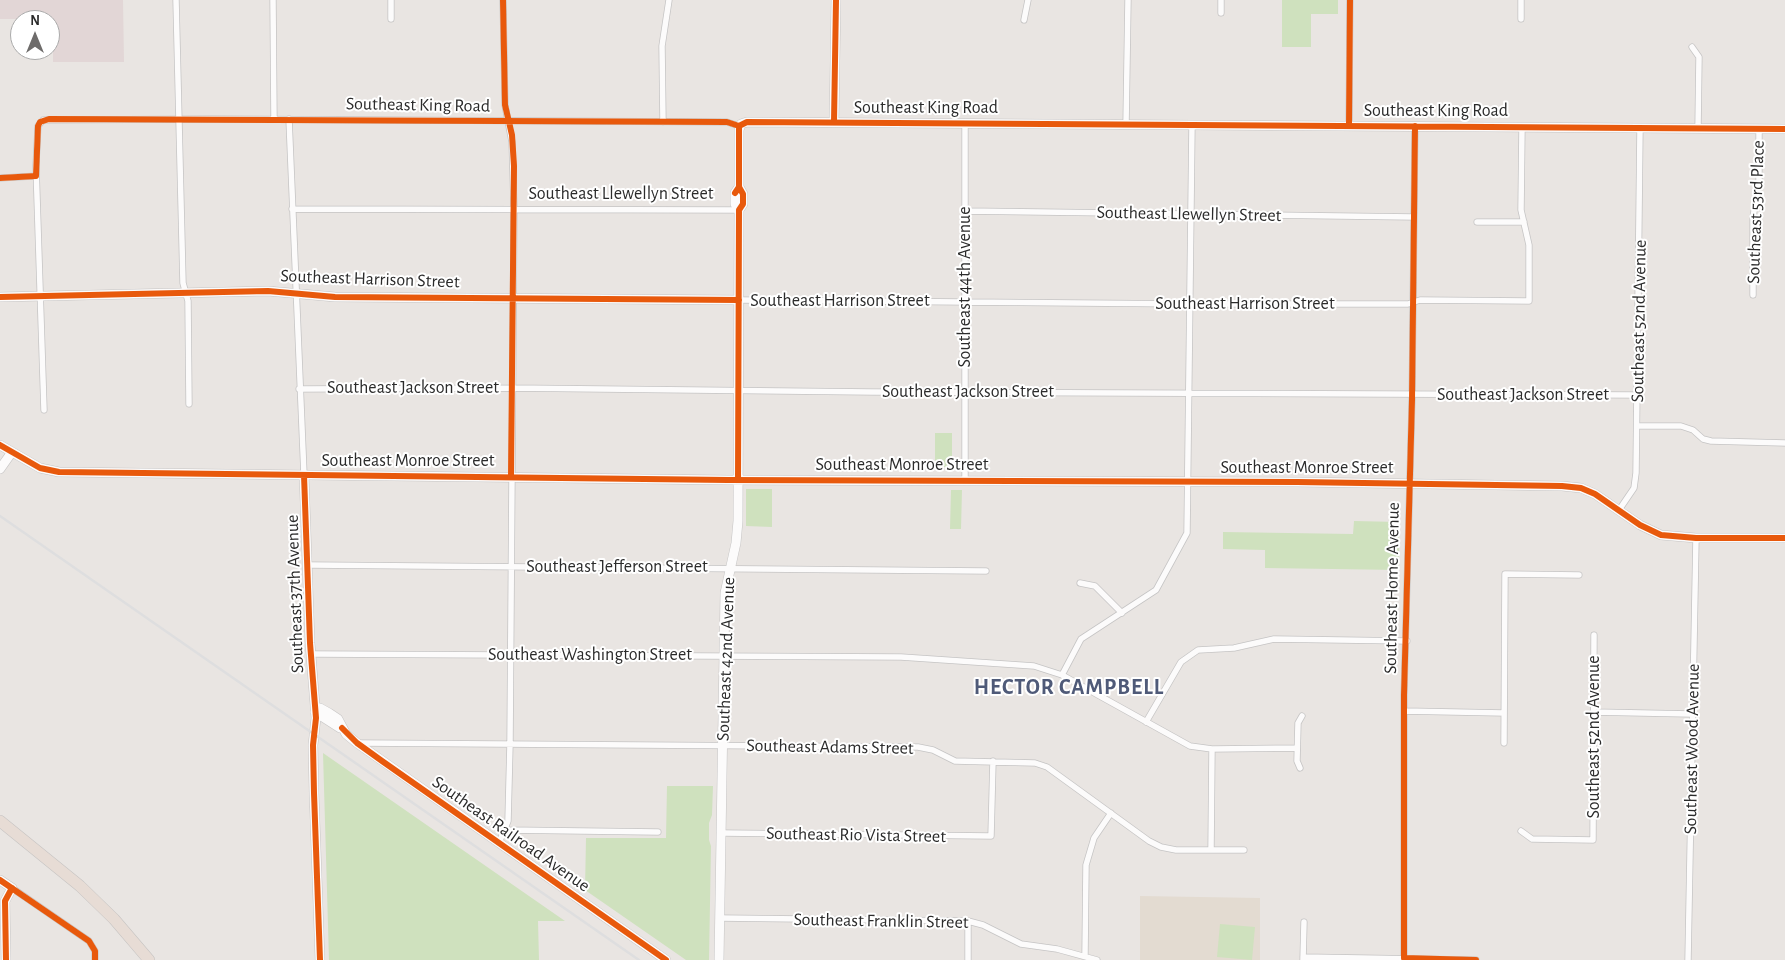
<!DOCTYPE html>
<style>
body{margin:0}
#map{position:relative;width:1785px;height:960px;overflow:hidden;background:#e9e5e2;font-family:"Alegreya Sans",sans-serif}
canvas{display:block}
.north{position:absolute;left:10px;top:10px;width:50px;height:50px;box-sizing:border-box;background:#fff;border:1px solid #aaa;border-radius:50%;rotate:0deg;font-size:14px;font-weight:700;line-height:20px;text-align:center;color:#2b2b2b}
.north::after{content:'';display:block;margin:auto;width:18px;height:22px;background:#6e6c6b;clip-path:polygon(50% 0,100% 100%,50% 72%,0 100%)}
</style>
<div id="map">
<canvas width="1785" height="960"></canvas>
<div class="north">N</div>
</div>
<script>
const context = document.querySelector('canvas').getContext('2d');
context.lineJoin = 'round';
function fill(path, color) { context.fillStyle = color; context.fill(path, 'evenodd'); }
const toPath = rows => new Path2D(rows.map(r => 'M' + r).join(''));
function stroke(path, color, width, dash) { context.strokeStyle = color; context.lineWidth = width; context.lineCap = dash ? 'butt' : 'round'; context.setLineDash(dash || []); context.stroke(path); }
function drawText(font, color, halo, rows, align = 'center') {
  context.font = font + ' "Alegreya Sans",sans-serif'; context.lineWidth = 4; context.setLineDash([]); context.textBaseline = 'middle'; context.strokeStyle = halo; context.fillStyle = color; for (const [text, x, y, turn = 0] of rows) {
    context.save(); context.translate(x, y); context.rotate((+turn || 0) * Math.PI / 180); context.textAlign = isNaN(turn) ? turn : align; if (halo) context.strokeText(text, 0, 0); context.fillText(text, 0, 0); context.restore();
  }
}
const education = toPath([
 [1140,896,1260,898,1260,960,1140,960]
]);
const medical = toPath([
 [0,0,123,0,124,62,53,62,53,19,0,19]
]);
const green = toPath([
 [1282,0,1338,0,1338,14,1311,14,1311,47,1282,47],
 [935,433,952,433,952,467,935,467],
 [746,489,772,489,772,527,746,526],
 [951,490,962,490,961,529,950,529],
 [1354,521,1399,522,1399,570,1265,568,1265,550,1223,549,1223,532,1353,534],
 [323,753,565,921,538,921,539,960,329,960],
 [667,786,713,786,712,815,709,823,709,840,711,846,709,960,686,960,585,890,586,838,666,838],
 [1220,924,1255,927,1252,960,1217,957]
]);
const street = toPath([
 [176,0,183,283,188,301,189,404],
 [273,0,274,119],
 [391,0,391,19],
 [1221,0,1221,13],
 [1521,0,1521,19],
 [1024,20,1028,0],
 [1692,47,1699,57,1698,128],
 [289,119,304,475],
 [663,122,662,46,669,0],
 [1126,125,1128,0],
 [1349,126,1350,0],
 [0,178,36,176],
 [292,209,739,210],
 [965,211,1414,217],
 [1477,222,1524,222],
 [1753,295,1753,217,1759,182,1759,128],
 [739,300,1191,304,1408,304,1420,300,1529,301,1529,245,1521,210,1522,127],
 [299,389,511,388,872,392,1637,395],
 [44,410,36,166,38,126,43,120,212,119,727,122,739,126],
 [1637,426,1681,426,1693,430,1703,439,1711,441,1785,443],
 [965,480,965,123],
 [1619,510,1634,488,1636,473,1640,128],
 [308,565,986,571],
 [1080,583,1095,586,1122,613],
 [311,654,901,657,1034,666,1062,675,1190,746,1212,749,1297,748],
 [1062,675,1081,639,1156,590,1187,533,1192,125],
 [1404,711,1504,713],
 [1593,712,1691,714],
 [1146,722,1181,662,1198,650,1234,648,1274,639,1407,641],
 [359,743,918,747,933,750,955,761,1035,763,1047,767,1149,841,1161,847,1176,850,1244,850],
 [1504,743,1505,574,1579,575],
 [1300,768,1297,761,1298,723,1302,716],
 [506,830,658,832],
 [1521,831,1532,839,1593,840,1594,635],
 [721,833,991,836,993,761],
 [499,843,508,821,510,744,514,208,512,142,505,105,503,0],
 [1211,850,1212,749],
 [12,888,89,941,95,951,95,960],
 [719,918,968,921,983,925,1021,944,1057,949,1097,960],
 [1085,955,1086,865,1094,838,1111,813],
 [1303,957,1476,960],
 [968,960,968,921],
 [1303,960,1304,922],
 [1404,960,1404,695,1412,400,1415,126],
 [1688,960,1696,538]
]);
const secondary = toPath([
 [834,122,836,0],
 [739,210,735,204,735,193,739,187,739,130,741,124,747,122,1785,129],
 [0,297,268,291,335,297,739,300],
 [0,445,40,468,59,472,728,480,1297,482,1562,486,1581,488,1595,494,1640,525,1661,535,1696,538,1785,538],
 [0,469,12,452],
 [304,475,310,643,316,718,313,745,314,793,320,960],
 [315,712,320,708,329,713,338,719,346,734,357,743,666,960],
 [315,712,340,728],
 [0,880,12,888,5,901,6,960],
 [719,960,725,593,736,543,738,521,739,210,743,204,743,194,739,187]
]);
const highway = toPath([
 [0,821,80,886,114,919,149,960]
]);
const rail = toPath([
 [0,516,639,960]
]);
const cycleway = toPath([
 [503,0,505,105,512,135,514,166,511,477],
 [834,122,836,0],
 [739,126,747,122,1785,129],
 [1349,126,1350,0],
 [1415,126,1412,400,1404,695,1404,958,1476,960],
 [0,178,36,176,38,126,40,122,49,119,727,122,739,126],
 [735,193,739,187,739,126],
 [0,297,268,291,335,297,739,300],
 [0,445,40,468,59,472,728,480,1297,482,1562,486,1581,488,1595,494,1640,525,1661,535,1696,538,1785,538],
 [304,475,310,643,316,718,313,745,314,793,320,960],
 [738,480,739,210,743,204,743,194,739,187],
 [342,728,357,743,382,761,666,960],
 [0,880,89,941,95,951,95,960],
 [6,960,5,901,12,888]
]);
const streetNames = [
 ["Southeast King Road",418,105,1],
 ["Southeast King Road",926,108],
 ["Southeast King Road",1436,111],
 ["Southeast Llewellyn Street",621,194],
 ["Southeast 53rd Place",1756,212,-88],
 ["Southeast Llewellyn Street",1189,214,1],
 ["Southeast Harrison Street",370,279,2],
 ["Southeast 44th Avenue",965,287,-90],
 ["Southeast Harrison Street",840,301],
 ["Southeast Harrison Street",1245,304],
 ["Southeast 52nd Avenue",1639,321,-89],
 ["Southeast Jackson Street",413,388],
 ["Southeast Jackson Street",968,392],
 ["Southeast Jackson Street",1523,395],
 ["Southeast Monroe Street",408,461],
 ["Southeast Monroe Street",902,465],
 ["Southeast Monroe Street",1307,468],
 ["Southeast Jefferson Street",617,567],
 ["Southeast Home Avenue",1392,588,-89],
 ["Southeast 37th Avenue",295,594,-92],
 ["Southeast Washington Street",590,655],
 ["Southeast 42nd Avenue",726,659,-88],
 ["Southeast 52nd Avenue",1594,737,-90],
 ["Southeast Adams Street",830,747,1],
 ["Southeast Wood Avenue",1692,749,-89],
 ["Southeast Railroad Avenue",511,834,35],
 ["Southeast Rio Vista Street",856,835,1],
 ["Southeast Franklin Street",881,921,1]
];
const districtNames = [
 ["HECTOR CAMPBELL",1069,687]
];
fill(education, '#e3dbd1');
fill(medical, '#e2d6d6');
fill(green, '#cfe1be');
stroke(street, '#c5c4c4', 7);
stroke(secondary, '#c5c4c4', 10);
stroke(highway, '#c5c3c2', 12);
stroke(street, '#fcfbfb', 5.5);
stroke(secondary, '#fcfbfb', 9);
stroke(highway, '#e7dcd5', 11);
stroke(rail, '#dededf', 2.5);
stroke(cycleway, '#e8590c', 6);
drawText('18px', '#2b2b2b', '#fff', streetNames);
context.letterSpacing = '1px';
drawText('bold 22px', '#4f5a78', '#fff', districtNames);
context.letterSpacing = '0px';
</script>
